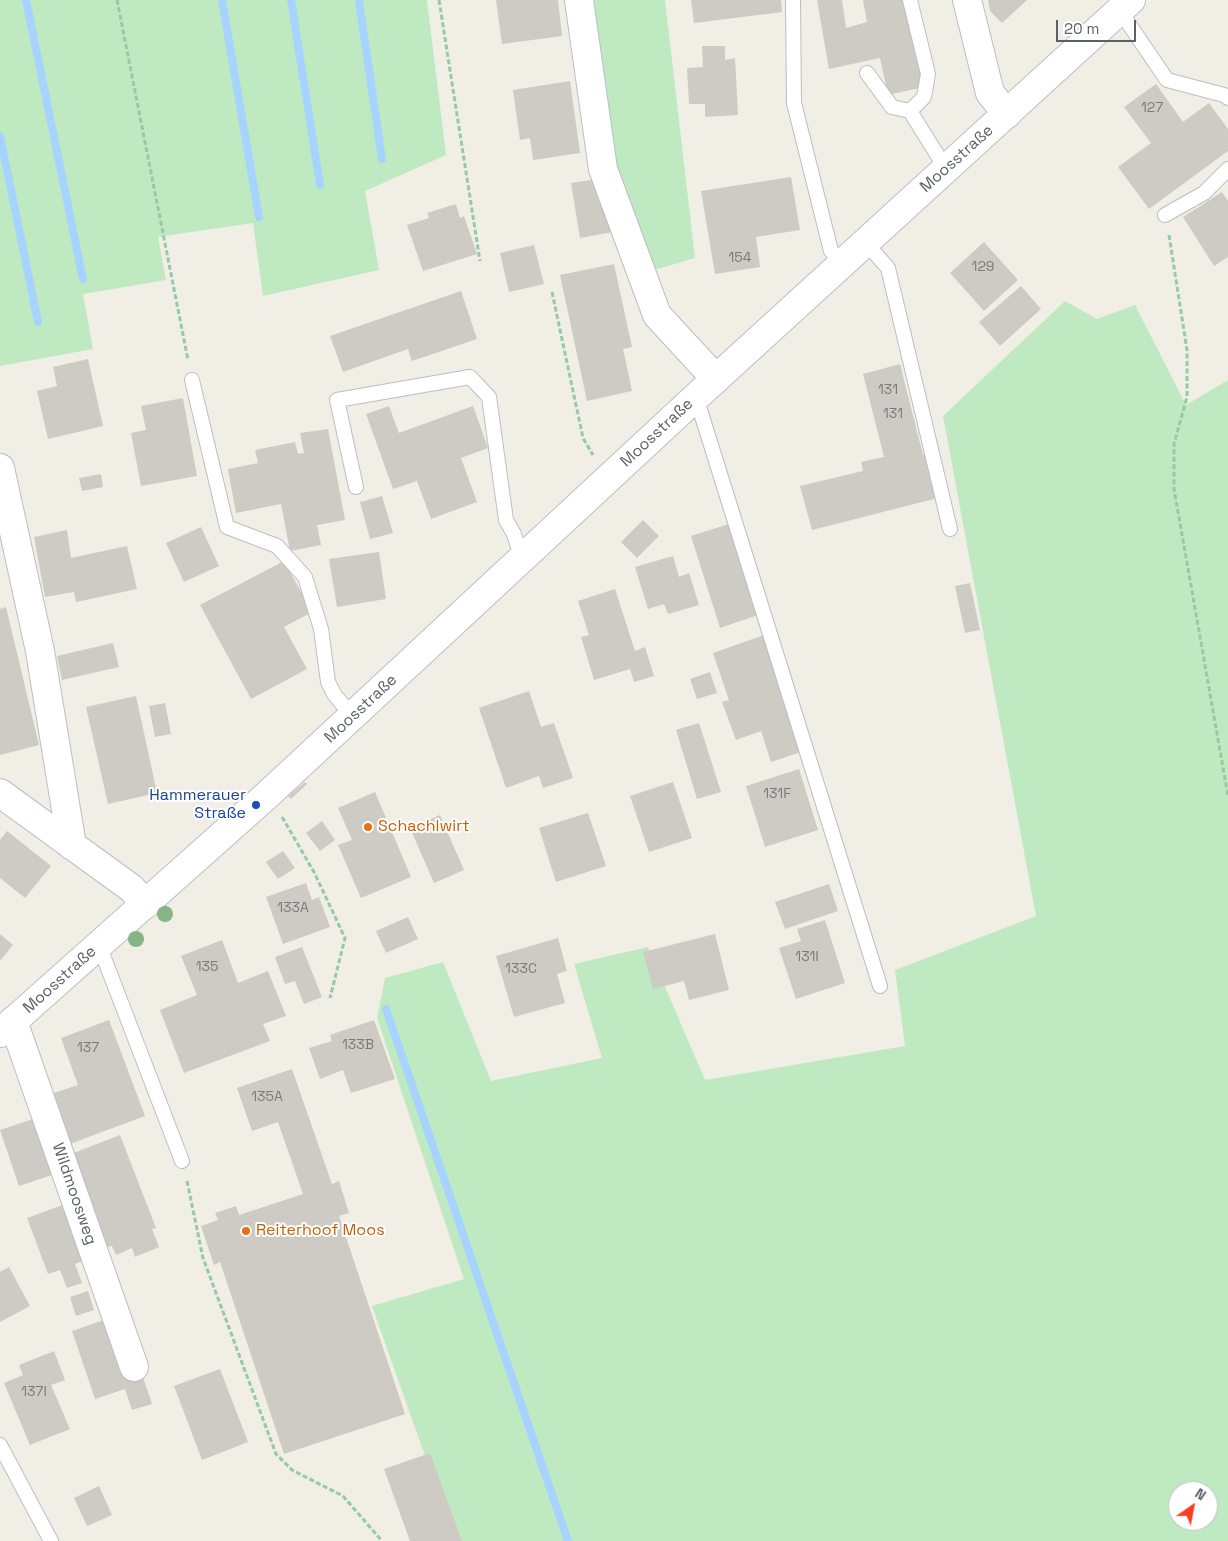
<!DOCTYPE html>
<meta charset="utf-8">
<style>
body{margin:0}
#map{position:relative;width:1228px;height:1541px;overflow:hidden;background:#f0eee5;font-family:"Space Grotesk",sans-serif}
canvas{display:block}
.north{position:absolute;left:1168px;top:1481px;width:50px;height:50px;box-sizing:border-box;background:#fff;border:1px solid #bebfc2;border-radius:50%;rotate:33deg;font-size:14px;font-weight:700;line-height:20px;text-align:center;color:#5c6067}
.north::after{content:'';display:block;margin:auto;width:18px;height:22px;background:#f93e22;clip-path:polygon(50% 0,100% 100%,50% 72%,0 100%)}
.scale{position:absolute;left:1056px;top:20px;width:80px;height:22px;box-sizing:border-box;border:2px solid #5c6067;border-top:0;padding-left:6px;font-size:15px;line-height:18px;white-space:nowrap;color:#5c6067;-webkit-text-stroke:4px #fff;paint-order:stroke}
</style>
<div id="map">
<canvas width="1228" height="1541"></canvas>
<div class="north">N</div>
<div class="scale">20 m</div>
</div>
<script>
const context = document.querySelector('canvas').getContext('2d');
context.lineJoin = 'round';
function fill(path, color) { context.fillStyle = color; context.fill(path, 'evenodd'); }
const toPath = rows => new Path2D(rows.map(r => 'M' + r).join(''));
function stroke(path, color, width, dash) { context.strokeStyle = color; context.lineWidth = width; context.lineCap = dash ? 'butt' : 'round'; context.setLineDash(dash || []); context.stroke(path); }
function drawText(font, color, halo, rows, align = 'center') {
  context.font = font + ' "Space Grotesk",sans-serif'; context.lineWidth = 4; context.setLineDash([]); context.textBaseline = 'middle'; context.strokeStyle = halo; context.fillStyle = color; for (const [text, x, y, turn = 0] of rows) {
    context.save(); context.translate(x, y); context.rotate((+turn || 0) * Math.PI / 180); context.textAlign = isNaN(turn) ? turn : align; if (halo) context.strokeText(text, 0, 0); context.fillText(text, 0, 0); context.restore();
  }
}
const green = toPath([
 [0,0,427,0,446,155,365,191,379,270,263,296,253,223,158,237,166,280,83,294,93,349,0,366],
 [586,0,665,0,695,258,647,272,612,166],
 [1065,301,1097,319,1135,305,1186,405,1228,380,1228,1541,455,1541,372,1306,464,1279,377,1018,385,978,443,962,491,1081,602,1058,574,964,648,947,705,1080,905,1046,895,970,1036,916,943,416],
 [1178,1491,1208,1491,1208,1521,1178,1521]
]);
const stream = toPath([
 [26,0,83,279],
 [222,0,259,217],
 [291,0,320,185],
 [359,0,382,159],
 [0,136,38,322],
 [386,1009,568,1541]
]);
const building = toPath([
 [496,0,558,0,562,36,502,44],
 [691,0,781,0,782,12,694,23],
 [817,0,842,0,846,28,867,22,863,0,906,0,924,87,888,95,880,58,829,69],
 [988,0,1027,0,1002,23,990,11],
 [702,46,725,46,725,60,735,58,738,115,705,117,705,104,689,104,687,68,703,67],
 [570,81,580,153,533,160,530,138,520,140,513,90],
 [1156,84,1183,122,1209,103,1228,129,1228,151,1149,209,1118,167,1151,143,1124,107],
 [791,177,800,230,756,237,760,267,715,274,701,191],
 [604,178,613,232,580,238,571,183],
 [1222,192,1228,201,1228,257,1214,266,1183,217],
 [456,204,460,218,464,216,477,254,423,271,407,225,429,218,427,213],
 [984,242,1018,280,984,311,950,273],
 [534,245,544,284,509,292,500,253],
 [614,264,632,347,623,349,632,391,587,401,560,275],
 [1021,286,1041,309,1000,346,979,322],
 [461,291,477,339,412,361,408,349,343,372,330,336],
 [88,359,103,426,48,439,37,391,57,386,53,367],
 [900,364,923,455,927,455,938,498,812,530,800,486,863,471,861,462,884,457,863,374],
 [183,398,197,476,141,486,131,433,146,430,141,406],
 [389,406,399,433,473,406,488,448,461,458,477,502,431,519,417,481,393,489,366,414],
 [328,429,345,520,317,525,321,545,290,551,281,504,236,513,228,469,258,463,255,450,295,442,298,454,304,453,300,433],
 [101,474,103,487,82,491,79,478],
 [382,496,393,533,370,539,360,502],
 [643,520,659,536,637,558,621,542],
 [732,523,761,614,720,628,691,536],
 [201,527,219,566,184,582,166,543],
 [67,530,71,558,127,546,137,589,76,602,74,592,45,597,34,537],
 [379,552,386,599,337,607,329,559],
 [673,556,679,577,689,573,699,605,668,614,664,604,648,609,635,567],
 [284,561,312,612,284,627,307,669,251,699,200,605],
 [970,583,980,630,965,633,955,586],
 [615,589,635,651,645,647,654,676,634,682,630,669,594,680,581,637,589,635,578,601],
 [6,607,39,745,0,755,0,609],
 [764,635,804,751,771,762,761,731,736,740,722,702,729,700,713,653],
 [113,643,119,667,62,680,57,656],
 [710,672,717,693,697,699,690,679],
 [529,691,541,727,554,723,573,778,543,788,539,776,506,788,479,708],
 [136,696,157,793,108,804,86,707],
 [165,703,171,734,155,737,149,706],
 [699,723,721,792,697,799,676,730],
 [799,769,818,830,765,847,746,786],
 [305,782,307,784,291,799,288,796],
 [673,782,692,838,649,852,630,796],
 [375,792,411,877,361,898,338,845,352,840,338,808],
 [588,813,606,866,556,882,539,828],
 [440,815,464,870,434,883,410,828],
 [322,821,335,840,320,851,306,833],
 [7,831,51,866,25,898,0,878,0,840],
 [283,851,295,868,278,879,266,862],
 [306,883,312,900,319,897,330,927,283,944,266,897],
 [829,884,838,911,785,929,775,902],
 [408,917,418,939,386,953,376,931],
 [825,920,845,983,796,999,779,948,801,941,797,929],
 [0,934,13,945,0,961],
 [715,934,729,990,689,1000,684,981,653,989,643,952],
 [558,938,567,971,557,974,565,1003,514,1017,496,956],
 [222,940,238,983,268,971,286,1016,263,1024,270,1041,184,1073,160,1010,197,995,181,956],
 [302,947,322,997,304,1004,295,981,285,984,275,957],
 [109,1020,145,1116,67,1145,48,1095,78,1085,61,1038],
 [374,1020,395,1079,351,1093,343,1070,320,1079,309,1048,332,1041,330,1035],
 [292,1069,332,1184,339,1181,349,1213,339,1216,405,1414,284,1454,220,1262,214,1265,201,1226,218,1220,215,1213,236,1206,239,1215,303,1194,278,1122,252,1131,237,1088],
 [42,1116,61,1172,19,1186,0,1130],
 [120,1135,156,1228,152,1229,159,1247,135,1257,132,1248,116,1255,112,1246,107,1247,71,1154],
 [65,1204,86,1260,75,1264,82,1283,67,1288,60,1270,48,1274,27,1218],
 [9,1267,30,1306,0,1322,0,1272],
 [88,1291,94,1310,76,1316,70,1297],
 [110,1318,142,1374,152,1404,132,1410,125,1389,95,1399,72,1331],
 [54,1351,65,1380,51,1385,70,1429,30,1445,4,1383,23,1375,19,1365],
 [220,1369,248,1442,202,1460,174,1386],
 [430,1453,462,1541,410,1541,384,1469],
 [99,1486,112,1515,87,1526,74,1498]
]);
const path = toPath([
 [117,0,188,360],
 [439,0,480,261],
 [1169,235,1187,350,1187,397,1174,444,1174,489,1228,796],
 [552,292,583,438,593,455],
 [282,817,314,872,345,938,330,998],
 [187,1181,203,1258,276,1454,292,1470,343,1496,382,1541]
]);
const service = toPath([
 [793,0,794,103,831,251,843,264],
 [910,0,928,74,924,97,910,111,946,169],
 [1120,11,1167,80,1224,95,1228,98],
 [867,73,892,107,910,111],
 [1165,215,1204,193,1228,169],
 [866,243,888,268,950,529],
 [192,380,227,527,277,546,305,577,321,629,328,682,334,694,352,716],
 [696,397,880,986],
 [356,487,337,400,470,377,489,397,506,520,514,534,522,559],
 [99,945,182,1161],
 [0,1445,51,1541]
]);
const minor = toPath([
 [579,0,603,169,657,315,716,379],
 [967,0,990,93,1007,114],
 [0,468,40,651,72,846],
 [0,793,131,888,146,904],
 [13,1021,134,1367]
]);
const tertiary = toPath([
 [0,1033,265,797,696,397,1131,0]
]);
const trees = [
 [165,914],
 [136,939]
];
const markers = [
 [256,805,5,"#1a4fb4"],
 [368,827,5,"#e8710a"],
 [246,1231,5,"#e8710a"]
];
const numberNames = [
 ["127",1152,108],
 ["154",740,258],
 ["129",983,267],
 ["131",888,390],
 ["131",893,414],
 ["131F",777,794],
 ["133A",293,908],
 ["131I",807,957],
 ["135",207,967],
 ["133C",521,969],
 ["133B",358,1045],
 ["137",88,1048],
 ["135A",267,1097],
 ["137I",34,1392]
];
const streetNames = [
 ["Moosstraße",957,159,-42],
 ["Moosstraße",657,433,-43],
 ["Moosstraße",361,709,-43],
 ["Moosstraße",60,980,-42],
 ["Wildmoosweg",74,1194,71]
];
const transitNames = [
 ["Hammerauer",246,796],
 ["Straße",246,814]
];
const foodNames = [
 ["Schachlwirt",378,827],
 ["Reiterhoof Moos",256,1231]
];
fill(green, '#bfeac1');
stroke(stream, '#a6d3ff', 8);
fill(building, '#cdcbc3');
stroke(service, '#bcbec5', 16);
stroke(minor, '#bcbec5', 30);
stroke(tertiary, '#bcbec5', 30);
stroke(path, '#96c9a8', 3, [5, 2.5]);
stroke(service, '#fff', 14);
stroke(minor, '#fff', 28);
stroke(tertiary, '#fff', 28);
context.fillStyle = '#85b485';
for (const [x, y] of trees) { context.beginPath(); context.arc(x, y, 8, 0, 2 * Math.PI); context.fill(); }
for (const [x, y, r, color] of markers) { const dot = new Path2D(); dot.arc(x, y, r, 0, 2 * Math.PI); context.fillStyle = color; context.fill(dot); stroke(dot, '#fff', 2); }
drawText('14px', '#787b7e', null, numberNames);
drawText('16px', '#5c6067', '#fff', streetNames);
drawText('16px', '#164399', '#fff', transitNames, 'right');
drawText('16px', '#c56008', '#fff', foodNames, 'left');
</script>
